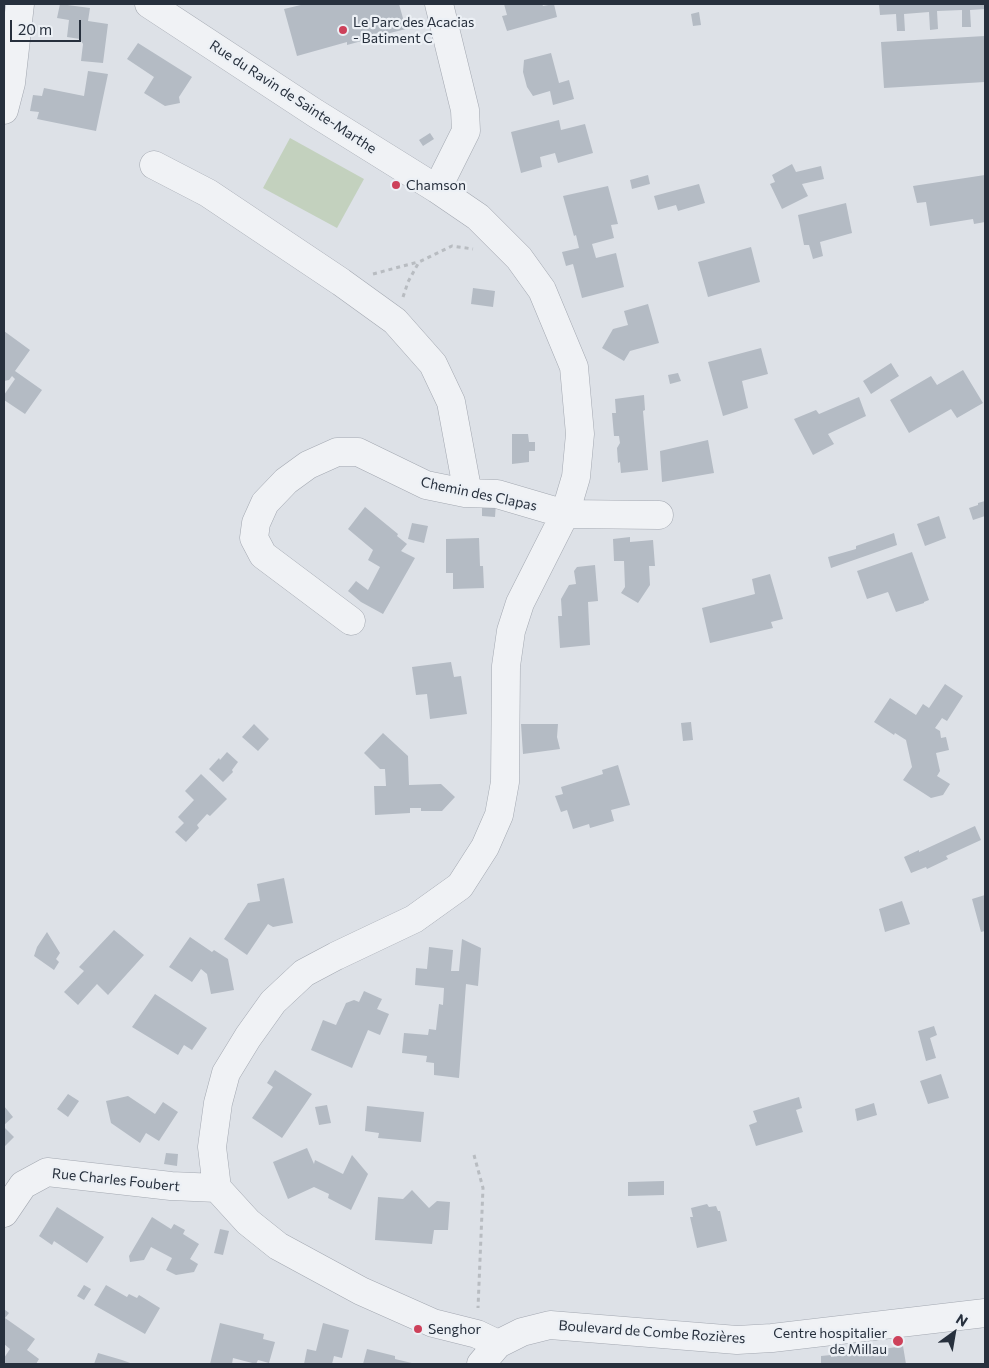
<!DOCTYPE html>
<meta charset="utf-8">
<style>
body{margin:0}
#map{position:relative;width:989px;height:1368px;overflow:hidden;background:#dde1e7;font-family:Commissioner,sans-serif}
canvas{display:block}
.frame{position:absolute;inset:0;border:5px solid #27303d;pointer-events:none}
.north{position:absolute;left:929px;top:1308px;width:50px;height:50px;-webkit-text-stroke:4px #ecf0f5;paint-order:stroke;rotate:32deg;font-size:14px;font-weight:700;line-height:20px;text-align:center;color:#27303d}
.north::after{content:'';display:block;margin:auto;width:18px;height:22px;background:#27303d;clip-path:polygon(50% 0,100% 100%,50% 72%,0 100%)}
.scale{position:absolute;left:10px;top:20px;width:71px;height:22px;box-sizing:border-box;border:2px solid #27303d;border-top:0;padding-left:6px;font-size:15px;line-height:18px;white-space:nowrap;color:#27303d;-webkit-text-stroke:4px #ecf0f5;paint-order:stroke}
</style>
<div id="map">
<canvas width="989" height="1368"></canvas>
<div class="frame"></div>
<div class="north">N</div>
<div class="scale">20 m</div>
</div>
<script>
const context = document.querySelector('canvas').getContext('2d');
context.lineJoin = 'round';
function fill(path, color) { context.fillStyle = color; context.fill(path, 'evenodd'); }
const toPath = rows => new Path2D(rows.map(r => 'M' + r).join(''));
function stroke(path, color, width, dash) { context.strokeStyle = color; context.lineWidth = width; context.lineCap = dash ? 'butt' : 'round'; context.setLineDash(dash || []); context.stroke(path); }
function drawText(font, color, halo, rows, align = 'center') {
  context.font = font + ' Commissioner,sans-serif'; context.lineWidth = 4.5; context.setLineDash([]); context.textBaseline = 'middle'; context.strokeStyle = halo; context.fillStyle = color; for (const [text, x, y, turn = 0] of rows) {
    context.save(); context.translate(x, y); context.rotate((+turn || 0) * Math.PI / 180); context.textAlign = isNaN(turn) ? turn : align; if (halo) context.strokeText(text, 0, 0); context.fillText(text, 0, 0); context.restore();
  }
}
const green = toPath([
 [290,138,364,179,337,228,263,188]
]);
const building = toPath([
 [60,4,90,8,88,21,108,24,103,63,81,61,83,44,80,39,67,37,69,20,57,18],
 [305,4,399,4,406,29,382,35,381,32,368,36,369,39,347,45,347,42,297,56,284,9],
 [504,4,542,4,543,6,554,4,557,17,507,31,502,16,507,15],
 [879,4,985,4,985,9,970,10,971,27,962,27,962,10,937,11,938,29,930,30,929,12,904,14,905,31,897,31,896,14,880,15],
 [699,12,701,25,693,26,691,14],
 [985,36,985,82,884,88,881,42],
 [138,43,192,77,179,97,180,103,165,106,144,93,154,77,127,59],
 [551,53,559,83,569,80,574,99,553,105,550,91,533,96,527,87,523,72,524,60],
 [88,71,108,74,96,131,37,119,39,112,30,111,33,95,42,96,44,88,84,96],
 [559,120,561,130,585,124,593,153,558,163,555,153,540,157,542,167,521,173,511,132],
 [430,133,434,139,423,146,419,140],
 [792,164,796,172,821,166,824,179,802,184,808,196,782,209,770,184,775,182,772,175],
 [648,175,650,184,632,189,630,180],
 [985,175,985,222,974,224,973,219,930,226,926,202,917,203,913,186],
 [699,184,705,203,678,211,676,205,658,210,654,196],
 [608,186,618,224,611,225,614,238,592,244,596,258,616,253,624,287,582,298,573,264,566,266,562,252,579,248,576,235,574,236,563,196],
 [846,203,852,233,820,242,823,256,813,259,809,245,804,245,798,215],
 [751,247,760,282,708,297,698,262],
 [473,288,495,291,493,307,471,304],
 [648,304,659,343,630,351,624,361,602,348,613,329,628,325,624,311],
 [4,331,30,350,15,371,42,390,25,414,4,400,4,395,15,379,12,376,9,380,4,381],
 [761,348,768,374,742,381,748,408,723,416,708,362],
 [891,363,899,376,871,394,863,381],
 [963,370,983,403,957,418,951,409,909,433,890,400,931,376,937,385],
 [678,373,681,381,670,384,668,375],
 [644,395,645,410,643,411,648,470,621,473,620,462,618,463,617,448,620,443,619,436,614,436,612,413,616,413,615,399],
 [859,397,866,416,828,434,834,444,813,455,794,419,816,410,819,414],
 [512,434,528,434,529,442,535,442,535,451,529,451,529,462,512,464],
 [708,440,714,473,662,482,660,451],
 [985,501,985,516,973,520,969,508,978,505,978,503],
 [482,502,496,503,495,517,482,516],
 [365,507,398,534,397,536,407,544,401,551,415,558,383,614,361,602,348,591,356,581,368,590,380,567,368,560,373,550,348,529],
 [939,516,946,538,925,546,917,524],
 [412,523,428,526,424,543,408,539],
 [894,533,897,545,831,568,828,557,856,549,856,546],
 [630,537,630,542,653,540,655,566,649,566,650,585,638,603,621,593,625,587,624,561,614,561,613,539],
 [479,538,480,566,483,566,484,588,453,589,453,573,446,573,446,539],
 [912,552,929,600,924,602,924,603,896,612,888,592,867,599,857,571],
 [595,565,598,601,588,602,590,645,560,648,558,616,562,616,561,599,569,585,576,584,574,571,577,567],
 [770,574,783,619,771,622,773,628,710,643,702,608,755,594,752,579],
 [451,662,454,677,461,676,467,714,430,719,427,694,416,695,412,667],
 [945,684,963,696,947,721,942,718,935,728,940,731,941,738,946,737,949,750,936,753,940,771,937,776,950,784,943,795,931,798,903,780,912,767,906,740,895,733,894,735,874,722,890,698,916,715,923,704,929,708],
 [691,722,693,740,683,741,681,723],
 [254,724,269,739,258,751,242,737],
 [521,724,558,724,557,737,560,749,523,754],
 [383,733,408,756,409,785,441,784,455,797,442,811,421,811,421,808,410,808,410,813,375,815,374,786,386,786,385,769,380,769,364,753],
 [227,752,238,762,232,770,233,772,223,782,209,769,219,758,220,760],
 [618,765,630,805,611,810,614,821,590,828,589,824,573,829,567,810,561,812,555,796,563,794,561,787,603,774,602,770],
 [201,774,227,799,210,816,207,814,197,825,199,828,186,842,175,832,184,823,178,817,194,800,185,791],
 [975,826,981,840,946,856,948,859,927,869,926,867,911,873,904,857,919,850,919,852],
 [284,878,293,923,273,927,268,924,247,955,224,939,248,903,260,901,257,884],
 [985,895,985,931,981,932,972,899],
 [902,901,910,924,885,932,879,909],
 [114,930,144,955,108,995,97,984,78,1005,64,992,84,971,79,967],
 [47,932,60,953,56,959,59,962,54,970,34,956,37,947],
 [190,937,212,952,214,950,228,959,234,990,211,994,207,974,201,969,192,982,169,967],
 [462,939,481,948,478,986,466,984,459,1078,434,1075,434,1063,426,1062,427,1056,402,1053,404,1033,428,1035,429,1029,436,1030,439,1004,443,1005,444,988,415,985,416,968,427,969,429,947,453,950,451,971,459,971],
 [364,991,382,999,377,1009,389,1014,380,1035,368,1030,352,1068,311,1050,323,1020,336,1025,346,1003,354,1000,359,1002],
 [155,994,207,1028,192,1050,184,1045,178,1055,132,1027],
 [934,1026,937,1035,930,1038,936,1058,926,1061,918,1031],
 [275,1070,312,1094,282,1138,252,1118,273,1087,267,1083],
 [941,1074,949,1098,928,1104,920,1081],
 [68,1094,79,1101,68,1117,57,1109],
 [128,1096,155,1114,163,1102,178,1112,159,1141,146,1133,140,1143,111,1123,106,1101],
 [799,1097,802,1108,796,1110,803,1132,756,1146,749,1125,757,1122,753,1111],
 [874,1103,877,1115,857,1121,855,1109],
 [327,1105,331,1123,319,1125,315,1107],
 [4,1106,13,1117,4,1125],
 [367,1106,424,1112,421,1142,378,1138,379,1133,365,1131],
 [4,1127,14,1137,4,1147],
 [307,1148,314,1164,315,1160,343,1174,352,1155,368,1174,351,1210,328,1198,329,1194,314,1187,288,1199,273,1162],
 [166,1153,178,1154,177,1166,164,1164],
 [664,1181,664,1195,628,1196,628,1182],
 [412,1190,429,1208,437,1201,450,1202,448,1230,434,1230,432,1244,375,1240,378,1197,403,1199],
 [707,1204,709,1207,716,1206,718,1211,720,1211,727,1241,697,1248,690,1217,693,1217,691,1208],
 [57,1207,104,1237,87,1263,54,1241,52,1245,39,1236],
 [152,1217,171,1229,174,1224,185,1230,183,1234,199,1244,190,1259,198,1264,194,1272,176,1275,166,1270,172,1258,151,1247,144,1260,130,1262,129,1256],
 [220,1229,229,1231,223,1255,214,1253],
 [84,1285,91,1289,84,1300,77,1296],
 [106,1285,127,1297,129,1294,137,1298,139,1295,160,1308,145,1334,94,1305],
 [4,1309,9,1313,5,1318,35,1339,27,1350,39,1359,36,1364,4,1364,4,1358,10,1349,4,1344],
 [220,1323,264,1334,263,1339,275,1342,269,1363,258,1360,256,1364,233,1358,232,1364,210,1364],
 [323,1323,349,1330,342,1358,334,1356,332,1364,304,1364,307,1349,316,1351],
 [903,1346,906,1364,821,1364,821,1356,831,1355,831,1357],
 [367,1349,395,1356,395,1359,416,1364,363,1364],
 [98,1353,122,1360,133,1364,94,1364]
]);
const path = toPath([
 [373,274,418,262],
 [403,297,408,282,419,262,452,246,473,249],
 [474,1155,483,1188,478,1308]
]);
const minor = toPath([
 [149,4,315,113,437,189,478,217,519,258,542,290,574,367,580,434,576,477,565,514,520,603,511,631,506,666,505,782,499,815,485,847,460,886,414,919,336,956,304,973,273,1002,248,1037,226,1073,218,1103,212,1147,217,1188,248,1222,278,1246,361,1291,433,1323,477,1334,498,1344],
 [4,110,11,83,20,4],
 [154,165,208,193,341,282,395,321,433,364,451,402,466,483,465,493],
 [437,189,466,131,465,110,439,4],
 [351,621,263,555,254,538,256,523,265,503,286,481,308,465,337,452,358,452,426,485,465,493,497,494,565,514,659,515],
 [4,1213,23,1185,47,1172,171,1186,217,1188],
 [481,1364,498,1344,522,1332,550,1325,737,1340,772,1338,985,1313]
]);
const markers = [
 [343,30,5,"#cd415a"],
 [396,185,5,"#cd415a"],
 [418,1329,5,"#cd415a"],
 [898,1341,6,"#cd415a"]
];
const poiNames = [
 ["Le Parc des Acacias",353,22],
 ["- Batiment C",353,38],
 ["Chamson",406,185],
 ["Senghor",428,1329],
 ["Centre hospitalier",887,1333,"right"],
 ["de Millau",887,1349,"right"]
];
const streetNames = [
 ["Rue du Ravin de Sainte-Marthe",293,97,33],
 ["Chemin des Clapas",479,494,12],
 ["Rue Charles Foubert",116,1180,6],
 ["Boulevard de Combe Rozières",652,1332,4]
];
fill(green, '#c3d1be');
fill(building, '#b4bbc4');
stroke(minor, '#a3a8b1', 29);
stroke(path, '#b8bcc1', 3, [4, 4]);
stroke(minor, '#f0f2f5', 28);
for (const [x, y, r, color] of markers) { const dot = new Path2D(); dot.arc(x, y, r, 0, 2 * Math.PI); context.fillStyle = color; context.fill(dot); stroke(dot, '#ecf0f5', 2); }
drawText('14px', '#27303d', '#ecf0f5', poiNames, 'left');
drawText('14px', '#27303d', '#ecf0f5', streetNames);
</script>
